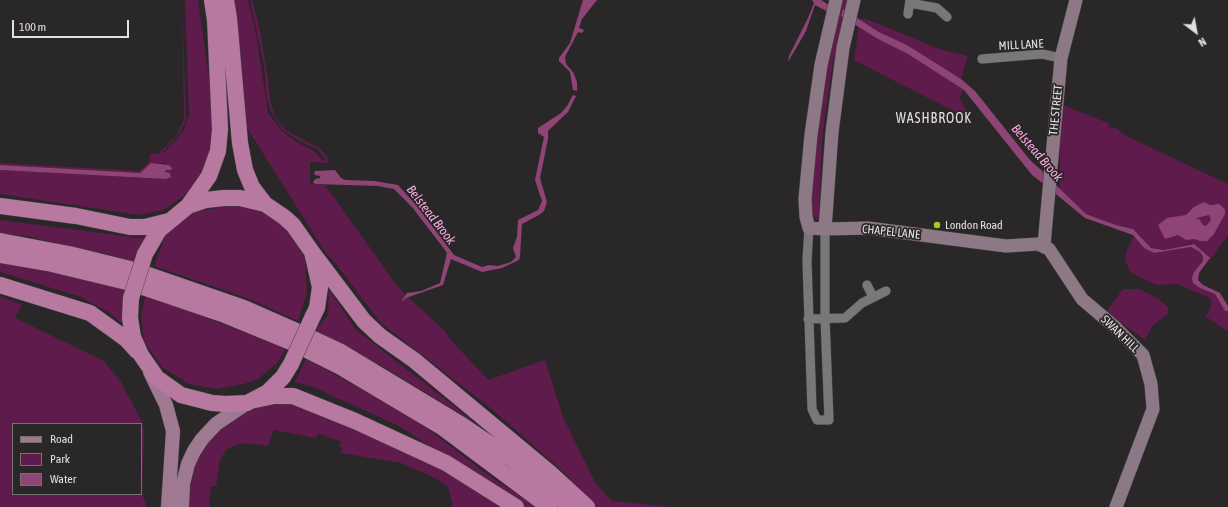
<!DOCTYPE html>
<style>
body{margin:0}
#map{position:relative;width:1228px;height:507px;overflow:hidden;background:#2a2729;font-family:"Asap Condensed",sans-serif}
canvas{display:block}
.legend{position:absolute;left:12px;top:423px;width:130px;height:72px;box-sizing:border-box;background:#2a2729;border:1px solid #737172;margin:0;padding:5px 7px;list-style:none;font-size:12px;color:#e1dfe0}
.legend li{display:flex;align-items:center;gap:8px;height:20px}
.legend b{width:20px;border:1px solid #737172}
.north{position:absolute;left:1176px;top:12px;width:40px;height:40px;-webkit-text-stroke:3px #2a2729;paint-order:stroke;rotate:148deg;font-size:11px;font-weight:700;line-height:16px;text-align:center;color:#e1dfe0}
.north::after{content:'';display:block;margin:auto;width:14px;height:18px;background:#e1dfe0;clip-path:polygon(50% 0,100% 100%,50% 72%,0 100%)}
.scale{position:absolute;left:12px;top:20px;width:117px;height:18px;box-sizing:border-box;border:2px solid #e1dfe0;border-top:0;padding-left:5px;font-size:12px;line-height:14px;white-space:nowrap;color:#e1dfe0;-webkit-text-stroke:3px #2a2729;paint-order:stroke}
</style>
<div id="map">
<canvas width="1228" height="507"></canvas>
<ul class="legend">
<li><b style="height:5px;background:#9f7891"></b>Road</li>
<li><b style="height:11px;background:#5f1b4b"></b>Park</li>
<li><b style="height:11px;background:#8e4475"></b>Water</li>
</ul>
<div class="north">N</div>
<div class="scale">100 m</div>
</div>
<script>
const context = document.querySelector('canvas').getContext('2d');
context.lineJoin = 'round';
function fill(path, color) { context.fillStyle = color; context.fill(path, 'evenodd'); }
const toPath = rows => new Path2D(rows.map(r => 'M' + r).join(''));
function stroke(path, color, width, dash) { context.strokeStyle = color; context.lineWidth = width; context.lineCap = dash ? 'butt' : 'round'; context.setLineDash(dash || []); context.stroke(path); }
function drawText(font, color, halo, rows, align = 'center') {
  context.font = font + ' "Asap Condensed",sans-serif'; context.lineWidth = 3.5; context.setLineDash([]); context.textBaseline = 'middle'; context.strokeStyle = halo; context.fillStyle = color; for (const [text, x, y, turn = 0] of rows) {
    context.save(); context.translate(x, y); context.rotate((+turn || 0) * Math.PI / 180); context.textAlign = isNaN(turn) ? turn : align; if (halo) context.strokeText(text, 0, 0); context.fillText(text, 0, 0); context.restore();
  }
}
const green = toPath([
 [182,0,186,120,180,133,163,152,164,153,183,132,189,114,185,0,198,0,215,121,206,168,184,196,163,210,139,215,0,194,0,170,166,179,171,177,170,173,165,172,166,163,151,163,140,173,0,165,0,163,139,171,149,162,150,154,158,154,177,135,184,119],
 [231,0,248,0,256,34,268,113,282,131,296,142,315,152,323,161,325,159,318,150,298,140,283,130,276,120,270,109,267,99,264,65,250,0,252,0,260,31,268,79,270,100,276,119,287,131,319,148,327,156,329,163,310,162,310,184,325,185,398,287,405,295,402,300,408,297,446,332,450,339,488,380,545,360,563,417,596,484,612,501,671,507,595,507,574,487,567,475,488,406,381,323,333,260,327,255,244,123],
 [841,0,847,0,832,67,822,140,819,218,816,220,811,213,809,203,826,64],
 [858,18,869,20,939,49,968,56,961,79,907,45,879,32],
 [859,26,878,39,908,54,964,90,959,98,973,121,854,60],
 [1060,104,1108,123,1109,128,1114,127,1124,135,1228,184,1228,235,1210,260,1192,243,1164,250,1149,247,1140,236,1129,227,1116,225,1086,214,1060,189],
 [241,204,264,211,289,231,305,259,307,293,298,321,247,298,154,266,165,237,173,226,194,212],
 [0,220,140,238,147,235,135,262,110,255,26,236,0,233],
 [1134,236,1144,248,1154,253,1191,247,1200,252,1203,257,1203,261,1194,272,1200,288,1215,294,1225,311,1228,311,1228,331,1206,317,1211,305,1211,300,1208,297,1177,284,1156,285,1130,272,1125,259,1127,250],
 [0,260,128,289,122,312,123,324,108,312,81,297,0,272],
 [329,289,356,330,476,423,380,365,314,332,328,315],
 [1123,289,1139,289,1159,299,1168,307,1168,314,1153,325,1145,340,1106,312],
 [146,295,286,348,277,363,258,379,244,384,217,389,189,384,163,368,144,342,141,313],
 [0,296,22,305,15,318,104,361,121,382,142,422,144,431,142,494,147,507,0,507,0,317,3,316,0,316],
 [13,424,141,424,141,494,13,494],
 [306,359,407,413,483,471,536,507,524,507,397,425,313,387,295,382],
 [273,398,300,404,349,425,454,476,503,507,453,507,448,486,431,476,401,463,341,453,342,448,339,447,341,442,318,433,316,438,274,430,268,446,247,443,235,445,226,450,220,460,216,486,211,486,209,507,190,507,190,486,200,447,235,413]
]);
const water = toPath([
 [583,0,597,0,582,19,579,28,584,30,582,33,578,32,565,57,566,64,573,72,577,82,577,91,573,90,570,72,559,61,559,58,570,43],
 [812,0,821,0,837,10,836,16,815,5,806,31,788,62,789,56,808,18,814,3],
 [843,9,879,32,907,45,961,79,975,91,1030,160,1050,178,1049,188,1032,175,964,90,908,54,878,39,841,16],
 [573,95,576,96,568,112,548,131,548,139,540,178,547,202,544,211,539,215,522,224,520,256,519,260,502,268,482,272,451,259,443,285,406,298,403,301,402,300,407,293,421,291,440,283,447,253,445,250,412,207,394,189,378,186,315,184,313,182,315,179,320,178,320,176,315,175,314,173,315,171,335,170,341,178,345,180,374,181,398,185,417,206,454,255,482,267,489,265,498,266,511,262,516,257,513,248,517,237,518,220,538,210,542,201,535,180,544,137,538,133,538,128,561,113,567,106],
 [151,163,169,165,172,168,171,170,166,170,165,172,170,173,171,177,166,179,0,170,0,165,140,173],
 [1056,185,1086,214,1116,225,1133,229,1151,248,1164,250,1194,244,1210,258,1199,273,1198,280,1203,285,1220,293,1228,306,1228,311,1225,311,1215,294,1200,288,1193,283,1192,278,1194,272,1203,261,1203,257,1200,252,1191,247,1154,253,1144,248,1133,235,1085,218,1051,190],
 [1204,202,1210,205,1219,204,1225,209,1225,214,1214,234,1207,241,1200,241,1194,239,1186,240,1178,235,1165,239,1158,225,1167,218,1186,215,1194,207],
 [1209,215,1211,220,1206,226,1203,225,1199,219,1195,219,1200,217]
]);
const street = toPath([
 [910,3,937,8,947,17],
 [908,14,910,0],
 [982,59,1042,54,1061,58],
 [809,228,807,261,812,409,817,420,829,420,825,318,825,229],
 [867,285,873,297],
 [808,319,845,318,862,303,886,291]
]);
const secondary = toPath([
 [836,0,821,65,811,135,805,199,806,217,809,228,825,229,868,228,1006,246,1038,244,1049,249,1082,299,1116,328,1143,355,1151,384,1153,409,1116,507],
 [825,229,832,132,843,48,854,0],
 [1044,245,1061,58,1076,0]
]);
const primary = toPath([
 [150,372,166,405,173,431,168,507],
 [182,507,183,484,188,464,194,451,202,439,216,424,247,403]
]);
const highway = toPath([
 [226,0,229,18,240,143,245,170,252,187,265,204],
 [0,206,76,216,130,227,145,227,169,221],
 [188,206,209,176,218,151,220,129,215,20,212,0],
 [0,241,69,254,134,270,244,308,294,330,341,352,462,425,512,459,571,507],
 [312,252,364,321,380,336,414,360,550,473,587,507],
 [145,254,159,230,188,206,206,200,224,198,240,198,265,204,284,217,293,225,312,252,320,287,317,308,313,316],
 [0,255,48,263,131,283,225,315,291,342,341,367,442,427,549,507],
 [0,285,90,313,126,339,137,351],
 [131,298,130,318,133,337,141,355,157,378,181,395,212,403,226,404,247,403,268,392,283,377,291,364],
 [255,400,274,396,293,396,355,421,446,463,516,507]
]);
const highwayBridge = toPath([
 [131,298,145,254],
 [291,364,313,316]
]);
const markers = [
 [937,225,4,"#a4c824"]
];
const streetNames = [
 ["MILL LANE",1021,45,-3],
 ["THE STREET",1056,110,-84],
 ["CHAPEL LANE",891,232,6],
 ["SWAN HILL",1120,334,44]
];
const poiNames = [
 ["London Road",945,225]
];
const waterNames = [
 ["Belstead Brook",1037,153,49],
 ["Belstead Brook",431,215,52]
];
const quarterNames = [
 ["WASHBROOK",934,119]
];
fill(green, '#5f1b4b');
fill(water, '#8e4475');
stroke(street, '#444243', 10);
stroke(secondary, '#444243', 14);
stroke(primary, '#444243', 15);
stroke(highway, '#444243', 17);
stroke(street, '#7a7779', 9);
stroke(secondary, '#8d7885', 13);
stroke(primary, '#9f7891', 14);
stroke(highway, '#b879a1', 16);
stroke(highwayBridge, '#444243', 17, []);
stroke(highwayBridge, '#b879a1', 16);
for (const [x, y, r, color] of markers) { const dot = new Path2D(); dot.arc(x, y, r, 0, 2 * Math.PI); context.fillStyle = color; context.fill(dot); stroke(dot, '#2a2729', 1.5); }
drawText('12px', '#e1dfe0', '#2a2729', streetNames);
drawText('12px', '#e1dfe0', '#2a2729', poiNames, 'left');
drawText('italic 13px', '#fda9de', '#2a2729', waterNames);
context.letterSpacing = '1px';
drawText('14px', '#e2dfe1', '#2a2729', quarterNames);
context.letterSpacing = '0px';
</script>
